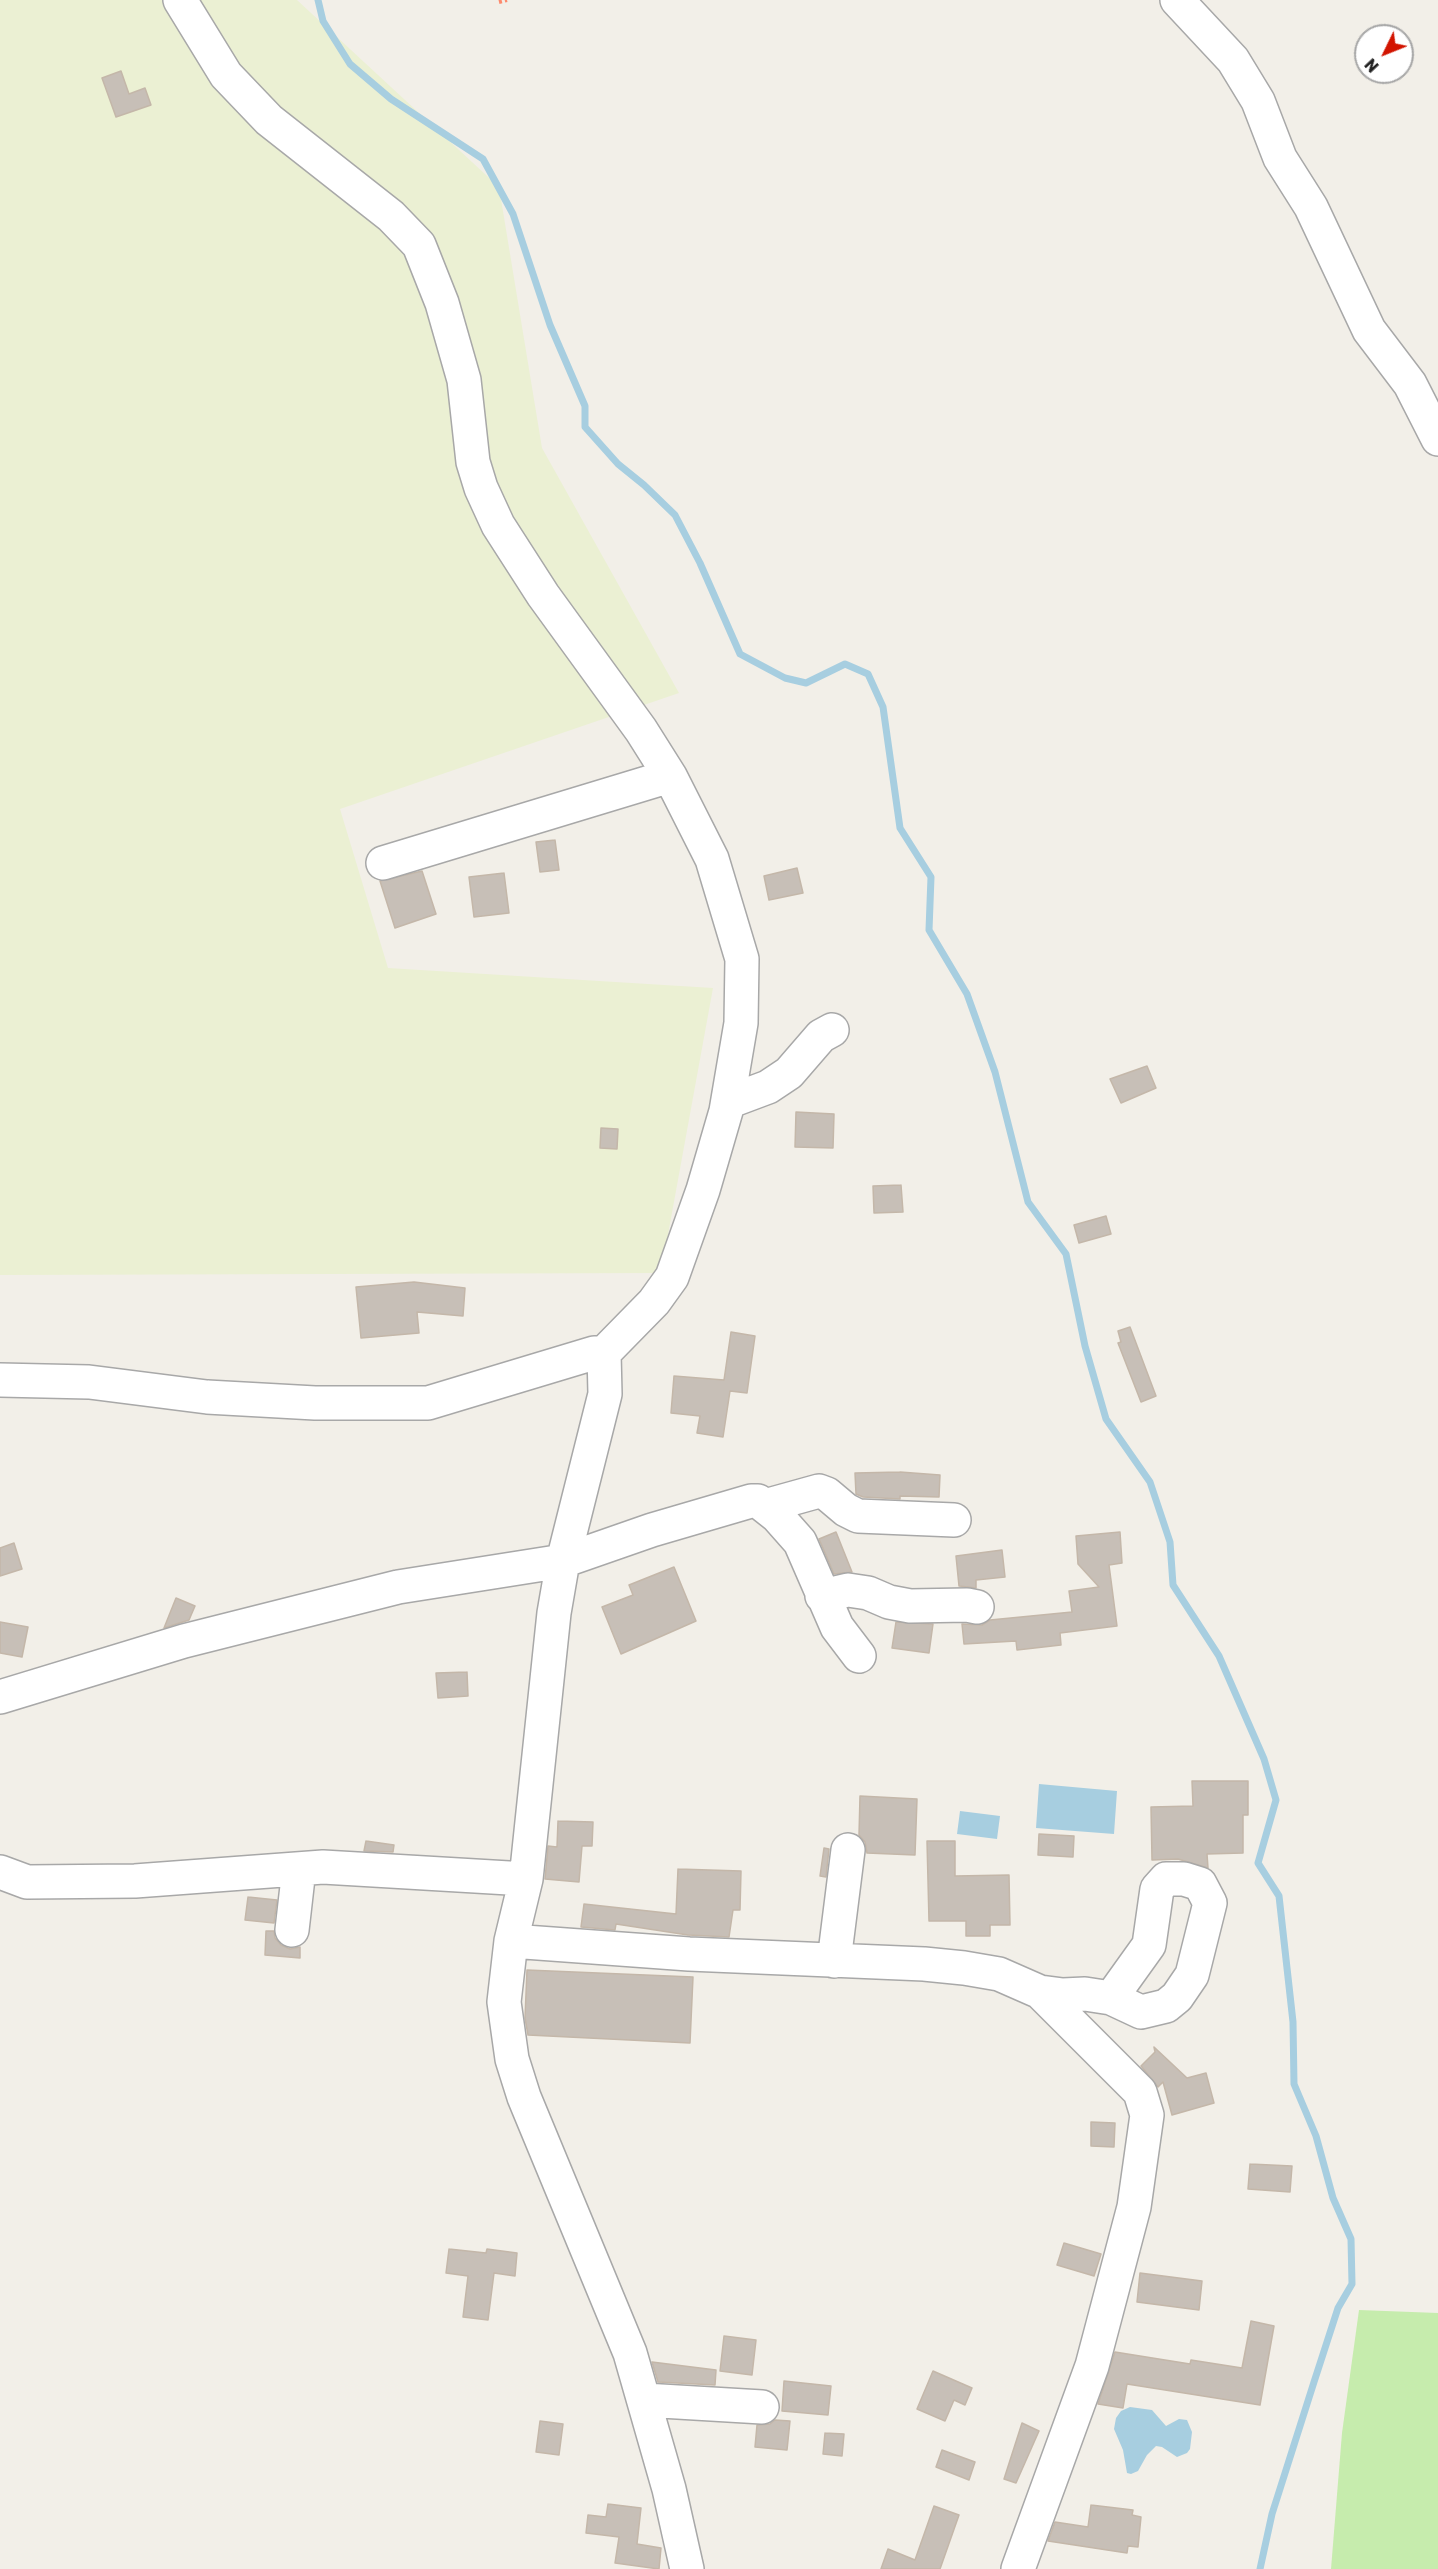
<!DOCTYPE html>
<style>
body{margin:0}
#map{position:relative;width:1438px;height:2569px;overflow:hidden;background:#f2efe8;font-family:Rubik,sans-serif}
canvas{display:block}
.north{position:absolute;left:1354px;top:24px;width:60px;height:60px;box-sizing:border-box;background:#fff;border:2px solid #a6a6a6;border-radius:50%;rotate:227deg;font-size:16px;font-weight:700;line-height:24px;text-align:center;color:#212121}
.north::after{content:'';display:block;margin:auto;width:21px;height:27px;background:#d21400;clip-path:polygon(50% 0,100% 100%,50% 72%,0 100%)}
</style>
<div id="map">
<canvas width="1438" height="2569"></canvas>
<div class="north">N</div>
</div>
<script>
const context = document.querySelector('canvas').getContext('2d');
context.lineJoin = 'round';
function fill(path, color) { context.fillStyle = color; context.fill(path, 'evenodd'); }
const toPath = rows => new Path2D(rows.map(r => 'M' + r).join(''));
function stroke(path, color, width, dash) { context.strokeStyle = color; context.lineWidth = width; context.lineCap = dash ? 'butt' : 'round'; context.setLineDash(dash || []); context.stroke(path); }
const farmland = toPath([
 [0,0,297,0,499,187,542,448,679,693,340,809,388,968,713,988,661,1273,0,1275]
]);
const grass = toPath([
 [1359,2310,1438,2313,1438,2569,1331,2569,1342,2433]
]);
const water = toPath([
 [1039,1784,1117,1791,1114,1834,1036,1828],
 [960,1811,1000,1816,997,1839,957,1834],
 [1130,2407,1152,2410,1166,2426,1179,2419,1187,2420,1192,2432,1190,2449,1187,2453,1177,2457,1162,2447,1156,2446,1147,2455,1138,2471,1131,2474,1127,2473,1123,2450,1114,2429,1116,2418,1121,2411]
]);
const stream = toPath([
 [318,0,323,21,350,64,391,99,483,159,513,214,550,325,585,406,585,427,618,464,644,485,675,515,700,563,740,654,785,678,806,683,845,664,868,674,883,707,900,828,931,877,929,930,967,994,995,1072,1028,1202,1066,1254,1085,1346,1106,1419,1150,1482,1170,1542,1173,1585,1219,1656,1264,1759,1276,1800,1258,1863,1279,1896,1293,2022,1294,2084,1316,2136,1333,2198,1351,2239,1352,2284,1338,2308,1314,2382,1272,2514,1260,2569]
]);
const building = toPath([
 [121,71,129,94,145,88,151,105,116,117,102,78,121,71],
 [555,840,559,870,540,872,536,842,555,840],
 [797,868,803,893,769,900,764,876,797,868],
 [422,871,436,914,395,928,380,881,422,871],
 [504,873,509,913,474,917,469,877,504,873],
 [1147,1066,1156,1088,1121,1103,1110,1079,1147,1066],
 [796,1112,834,1114,833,1148,795,1147,796,1112],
 [601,1128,618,1129,617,1149,600,1148,601,1128],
 [901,1185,903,1212,874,1213,873,1186,901,1185],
 [1106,1216,1111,1234,1079,1243,1074,1225,1106,1216],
 [414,1282,465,1288,463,1316,417,1312,419,1333,361,1338,356,1287,414,1282],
 [1130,1327,1156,1396,1141,1402,1118,1343,1121,1342,1118,1331,1130,1327],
 [731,1332,755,1336,747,1393,730,1391,723,1437,697,1433,700,1416,671,1413,674,1376,724,1380,731,1332],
 [900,1472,940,1475,939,1497,900,1496,900,1499,863,1497,856,1494,855,1473,900,1472],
 [836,1532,852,1572,834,1574,819,1539,836,1532],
 [1120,1532,1122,1563,1109,1565,1117,1626,1060,1633,1061,1645,1017,1650,1016,1641,964,1644,962,1624,982,1625,990,1620,1072,1612,1069,1591,1099,1587,1078,1564,1076,1536,1120,1532],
 [14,1543,22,1569,0,1576,0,1548,14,1543],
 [1002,1550,1005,1577,976,1580,976,1588,959,1586,956,1556,1002,1550],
 [674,1567,696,1621,621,1654,602,1607,633,1595,629,1585,674,1567],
 [176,1598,195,1606,189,1620,164,1628,176,1598],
 [0,1622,28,1627,22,1657,0,1653,0,1622],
 [896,1622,933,1624,929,1653,892,1648,896,1622],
 [467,1672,468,1696,438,1698,436,1673,467,1672],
 [1192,1781,1248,1781,1248,1815,1243,1815,1243,1853,1207,1854,1208,1868,1178,1859,1152,1860,1151,1807,1193,1806,1192,1781],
 [860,1796,917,1799,915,1855,867,1853,865,1842,859,1835,860,1796],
 [558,1821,593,1822,592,1846,582,1846,579,1882,545,1879,548,1846,557,1847,558,1821],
 [1039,1834,1074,1836,1073,1857,1038,1855,1039,1834],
 [366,1841,394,1845,393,1852,364,1851,366,1841],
 [927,1841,955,1841,955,1876,1009,1875,1010,1925,990,1925,990,1936,966,1936,966,1921,929,1921,927,1841],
 [824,1848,829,1849,826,1877,820,1876,824,1848],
 [678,1869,741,1871,740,1910,733,1910,729,1937,688,1935,616,1924,615,1930,581,1927,584,1904,676,1914,678,1869],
 [248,1897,277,1900,274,1923,245,1920,248,1897],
 [266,1931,274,1931,275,1938,281,1945,290,1949,300,1947,300,1958,265,1955,266,1931],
 [527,1970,693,1977,690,2043,528,2035,525,2018,527,1970],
 [1154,2047,1187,2078,1206,2073,1214,2103,1172,2115,1163,2082,1158,2087,1141,2066,1155,2052,1154,2047],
 [1091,2122,1115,2123,1114,2147,1091,2146,1091,2122],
 [1250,2164,1292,2166,1290,2192,1248,2189,1250,2164],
 [1064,2243,1101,2254,1094,2276,1057,2265,1064,2243],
 [449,2249,486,2253,487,2249,517,2253,515,2276,494,2273,488,2320,463,2317,468,2276,446,2273,449,2249],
 [1140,2273,1202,2281,1199,2310,1137,2302,1140,2273],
 [1251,2321,1274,2326,1260,2405,1127,2384,1123,2408,1098,2404,1115,2352,1190,2364,1191,2360,1242,2368,1251,2321],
 [724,2336,756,2340,752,2375,720,2371,724,2336],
 [652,2362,716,2370,715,2385,658,2382,652,2362],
 [933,2371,972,2388,965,2405,954,2400,945,2421,917,2409,933,2371],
 [784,2381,831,2386,828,2415,782,2411,784,2381],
 [775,2420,790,2421,787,2450,755,2447,757,2425,770,2424,775,2420],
 [540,2421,563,2424,559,2455,536,2452,540,2421],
 [1022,2423,1039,2431,1016,2483,1004,2479,1022,2423],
 [825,2433,844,2434,842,2456,823,2454,825,2433],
 [942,2450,975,2462,969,2480,936,2467,942,2450],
 [608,2504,641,2508,637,2544,661,2548,659,2569,615,2563,619,2537,586,2533,588,2515,606,2517,608,2504],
 [1091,2505,1133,2510,1132,2515,1141,2517,1138,2547,1128,2546,1127,2553,1048,2541,1055,2522,1088,2527,1091,2505],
 [934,2506,959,2515,940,2569,881,2569,888,2549,915,2560,934,2506]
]);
const path = toPath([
 [499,2,507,0]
]);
const minor = toPath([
 [1177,0,1233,60,1258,101,1280,158,1311,207,1369,330,1410,384,1438,439],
 [383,863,670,776],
 [728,1102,768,1087,789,1073,821,1036,832,1030],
 [604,1353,605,1394,563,1561,554,1613,526,1879,511,1941,504,2002,512,2059,524,2097,630,2353,669,2489,687,2569],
 [0,1380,89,1382,207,1397,315,1403,428,1403,594,1353,604,1353,654,1302,672,1277,703,1190,726,1111,741,1023,742,959,712,859,670,776,641,730,543,595,498,525,481,488,473,462,464,380,442,303,419,245,391,216,269,120,226,75,180,0],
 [765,1506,819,1491,827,1494,846,1510,858,1516,954,1520],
 [822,1596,848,1590,868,1593,889,1602,910,1606,967,1605,977,1607],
 [0,1697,184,1641,398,1587,563,1561,652,1530,751,1501,758,1501,777,1516,800,1542,837,1627,859,1656],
 [0,1872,27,1882,135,1881,323,1867,526,1879],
 [292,1930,299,1869],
 [511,1941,689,1954,924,1964,964,1968,999,1974,1040,1992,1140,2092,1147,2115,1134,2207,1092,2366,1018,2569],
 [834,1961,848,1850],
 [1040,1992,1063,1995,1085,1994,1111,1998,1141,2012,1166,2006,1177,1997,1192,1975,1210,1903,1200,1884,1184,1879,1166,1879,1157,1889,1149,1945,1111,1998],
 [644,2400,762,2407]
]);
fill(farmland, '#ebf0d3');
fill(grass, '#c6ecad');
fill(water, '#a7cee0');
stroke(stream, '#a7cee0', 7);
fill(building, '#c7bfb7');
stroke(building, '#c4b7a9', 1.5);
stroke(minor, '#a8a8a8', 36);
stroke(path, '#fd8a6d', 4, [3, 3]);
stroke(minor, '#fff', 33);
</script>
